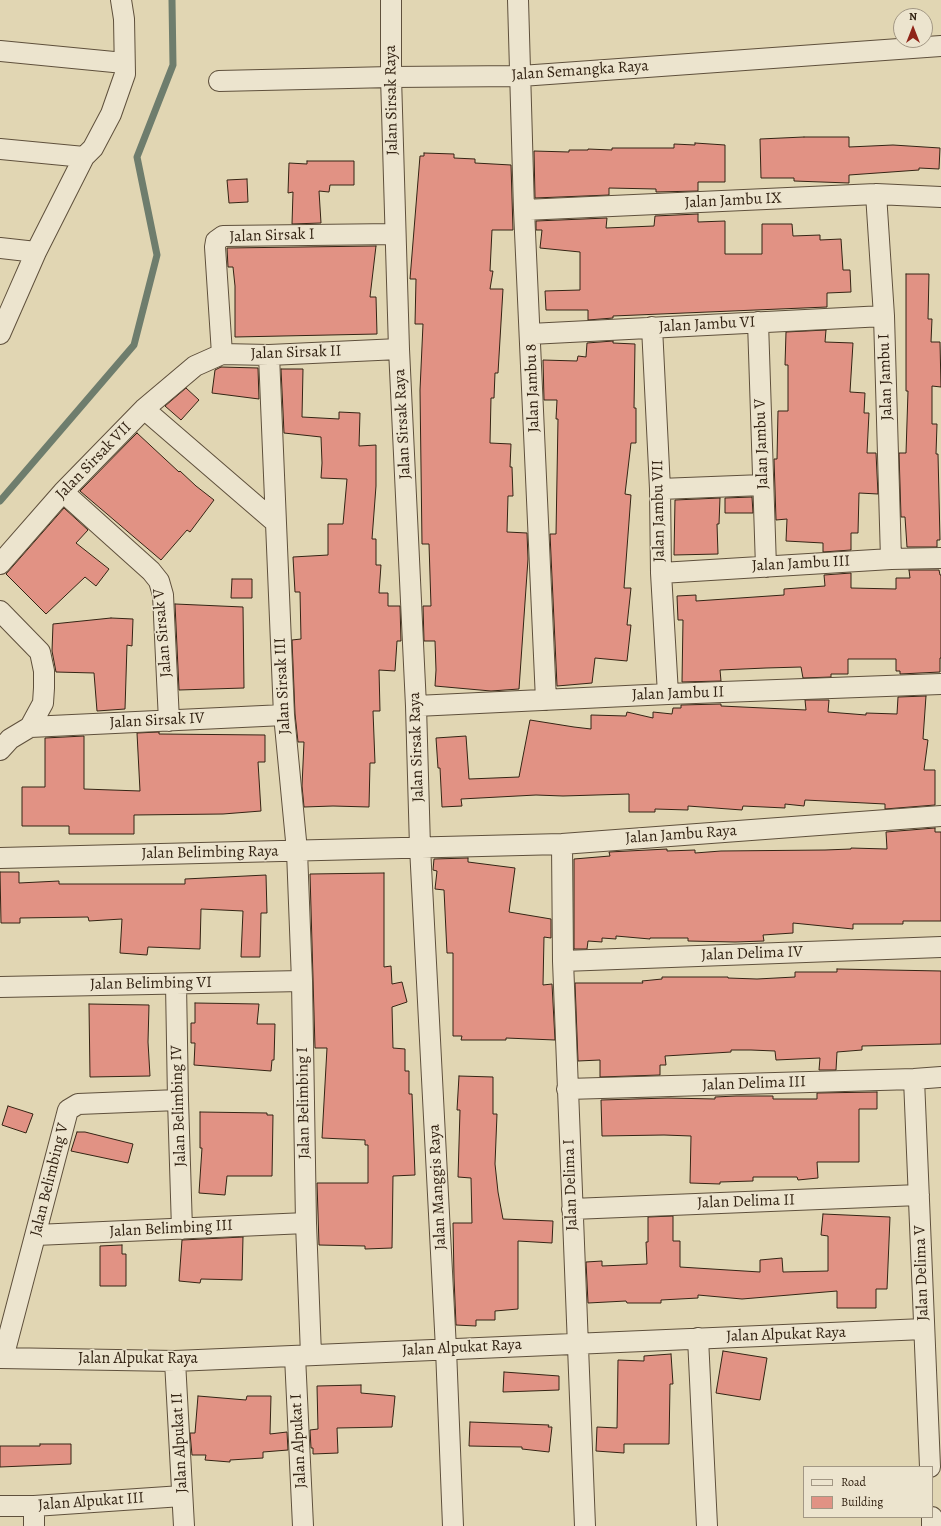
<!DOCTYPE html>
<style>
body{margin:0}
#map{position:relative;width:941px;height:1526px;overflow:hidden;background:#e1d6b3;font-family:Alegreya,serif}
canvas{display:block}
.legend{position:absolute;left:803px;top:1466px;width:130px;height:52px;box-sizing:border-box;background:#ece4ce;border:1px solid #a29784;margin:0;padding:5px 7px;list-style:none;font-size:12px;color:#342414}
.legend li{display:flex;align-items:center;gap:8px;height:20px}
.legend b{width:20px;border:1px solid #a29784}
.north{position:absolute;left:893px;top:8px;width:40px;height:40px;box-sizing:border-box;background:#ece4ce;border:1px solid #a29784;border-radius:50%;rotate:0deg;font-size:11px;font-weight:700;line-height:16px;text-align:center;color:#342414}
.north::after{content:'';display:block;margin:auto;width:14px;height:18px;background:#8f2418;clip-path:polygon(50% 0,100% 100%,50% 72%,0 100%)}
</style>
<div id="map">
<canvas width="941" height="1526"></canvas>
<ul class="legend">
<li><b style="height:5px;background:#ece4ce"></b>Road</li>
<li><b style="height:11px;background:#e19284"></b>Building</li>
</ul>
<div class="north">N</div>
</div>
<script>
const context = document.querySelector('canvas').getContext('2d');
context.lineJoin = 'round';
const toPath = rows => new Path2D(rows.map(r => 'M' + r).join(''));
function stroke(path, color, width, dash) { context.strokeStyle = color; context.lineWidth = width; context.lineCap = dash ? 'butt' : 'round'; context.setLineDash(dash || []); context.stroke(path); }
function fill(path, color) { context.fillStyle = color; context.fill(path, 'evenodd'); }
function drawText(font, color, halo, rows, align = 'center') {
  context.font = font + ' Alegreya,serif'; context.lineWidth = 3; context.setLineDash([]); context.textBaseline = 'middle'; context.strokeStyle = halo; context.fillStyle = color; for (const [text, x, y, turn = 0] of rows) {
    context.save(); context.translate(x, y); context.rotate((+turn || 0) * Math.PI / 180); context.textAlign = isNaN(turn) ? turn : align; if (halo) context.strokeText(text, 0, 0); context.fillText(text, 0, 0); context.restore();
  }
}
const stream = toPath([
 [0,501,134,345,157,255,137,157,173,65,172,0]
]);
const building = toPath([
 [804,137,849,137,849,147,893,145,940,148,939,169,919,168,919,170,849,175,849,183,794,181,794,178,761,178,760,139,804,137],
 [695,143,725,145,725,182,698,182,698,191,656,192,656,189,609,188,609,195,535,198,534,151,569,152,569,150,588,150,588,149,612,150,612,148,674,148,674,144,695,145,695,143],
 [424,153,454,154,454,158,475,159,475,163,511,165,513,230,492,230,490,271,493,271,490,289,503,289,498,373,495,373,494,398,491,398,490,443,511,444,510,467,512,467,513,496,508,496,507,532,527,533,528,559,519,689,491,691,435,686,436,670,435,641,424,641,423,606,431,606,429,544,422,544,420,390,423,324,415,324,416,279,410,279,420,156,424,156,424,153],
 [307,161,354,161,354,185,330,185,329,192,319,191,321,223,292,224,293,192,288,193,289,163,307,164,307,161],
 [247,179,248,202,229,203,227,180,247,179],
 [698,214,698,222,725,221,725,254,762,254,762,224,792,224,793,236,820,235,820,240,841,239,843,270,850,270,851,292,827,293,827,307,613,316,613,318,588,320,588,310,546,310,545,291,580,290,580,252,540,248,542,230,536,230,536,221,607,218,606,228,654,226,655,216,698,214],
 [376,246,370,297,376,297,377,334,235,337,235,286,233,267,228,267,227,248,376,246],
 [906,274,929,274,928,319,932,319,931,342,940,342,941,387,932,386,932,424,937,424,936,454,938,454,940,540,937,540,937,547,907,547,905,517,901,517,899,453,906,453,908,391,906,391,906,274],
 [826,330,825,342,853,343,850,392,865,393,864,413,869,413,867,453,876,453,878,494,859,493,858,533,851,533,851,550,823,552,823,543,786,541,787,519,776,520,774,459,777,459,778,411,788,411,788,365,785,365,786,332,826,330],
 [613,341,613,343,635,344,634,408,636,408,636,443,631,443,625,494,631,495,624,588,631,588,627,625,631,625,627,661,595,658,592,683,557,686,550,534,556,534,558,419,556,419,557,400,544,400,543,360,577,361,578,356,586,357,587,343,613,341],
 [221,367,258,368,259,399,212,393,215,370,221,367],
 [281,369,303,369,302,417,339,419,339,412,360,413,359,446,376,445,376,486,372,539,376,539,376,565,381,565,379,593,388,593,388,606,400,606,401,641,397,641,395,671,379,670,380,711,373,711,375,763,370,763,369,807,333,806,304,807,302,786,304,742,298,742,295,714,292,640,301,639,300,592,295,592,293,557,328,555,328,524,343,524,347,479,321,478,322,463,321,437,284,433,281,369],
 [186,388,199,400,181,420,165,406,186,388],
 [137,433,179,472,180,471,196,486,214,500,190,532,187,530,161,560,80,491,137,433],
 [752,497,753,513,725,513,725,498,752,497],
 [720,498,719,524,717,524,718,554,674,555,675,500,720,498],
 [64,508,88,530,76,543,109,569,96,586,85,577,46,614,6,574,64,508],
 [909,570,939,570,940,575,941,575,941,658,940,658,940,672,900,674,900,671,896,671,896,659,848,659,848,674,831,674,831,677,803,678,801,667,766,668,720,670,721,681,682,682,683,620,678,620,677,596,696,595,696,601,784,595,784,589,825,586,824,575,851,573,851,588,896,589,896,578,910,578,909,570],
 [232,579,252,579,252,598,231,598,232,579],
 [175,604,243,607,244,688,179,690,175,604],
 [111,618,133,619,132,646,127,645,125,709,97,711,94,673,56,672,52,651,53,624,111,618],
 [926,696,923,739,928,740,924,770,935,770,935,805,885,809,885,804,805,800,804,806,785,804,785,808,743,806,742,810,688,806,688,810,655,809,655,812,629,812,629,794,563,796,536,795,461,799,462,806,442,807,440,768,438,768,436,738,466,736,469,779,519,777,530,720,574,727,591,729,591,715,626,716,627,712,653,718,653,712,672,714,673,708,681,708,681,705,721,704,721,706,806,710,805,700,829,700,828,712,866,715,866,713,897,714,898,697,926,696],
 [159,732,159,734,265,735,265,762,258,762,261,811,223,814,134,815,134,834,69,834,69,826,22,826,22,787,45,787,45,738,84,736,84,789,140,791,137,733,159,732],
 [935,828,935,832,941,832,941,921,903,921,903,924,853,924,853,929,793,923,793,933,763,935,764,941,735,942,688,941,688,938,650,938,650,939,616,936,616,939,602,938,602,942,588,941,587,949,574,949,574,859,610,856,609,852,667,849,667,851,695,850,695,853,721,851,825,850,851,849,851,848,887,849,886,832,935,828],
 [468,858,468,862,515,868,509,912,551,919,551,938,544,937,543,985,552,984,555,1040,506,1038,506,1040,461,1040,462,1036,453,1036,453,953,447,953,444,890,435,889,437,871,433,870,434,859,468,858],
 [0,872,19,872,19,883,59,881,59,884,185,884,185,879,266,875,267,913,261,913,260,957,241,957,243,911,201,909,200,949,148,947,147,955,120,953,122,919,89,921,88,917,20,918,20,923,1,923,0,872],
 [384,873,384,967,391,966,392,984,402,982,407,1002,392,1007,393,1048,405,1049,405,1071,409,1071,409,1094,412,1094,415,1175,393,1176,392,1248,365,1249,365,1246,319,1245,317,1183,368,1183,368,1145,365,1145,365,1140,322,1138,327,1048,315,1048,310,874,384,873],
 [837,969,941,971,941,1044,862,1046,862,1050,837,1052,836,1070,819,1070,820,1058,776,1060,775,1051,751,1050,731,1050,731,1052,665,1056,666,1065,660,1065,660,1075,600,1077,600,1060,578,1061,575,983,643,983,642,981,662,979,662,977,728,977,728,978,757,979,795,977,795,972,837,972,837,969],
 [195,1003,259,1004,257,1024,275,1024,274,1060,272,1060,271,1071,194,1065,195,1043,191,1043,191,1023,195,1023,195,1003],
 [89,1004,149,1005,148,1042,150,1076,90,1077,89,1004],
 [459,1076,493,1077,493,1114,497,1114,495,1164,498,1192,503,1219,553,1221,552,1243,518,1241,518,1309,495,1311,495,1320,476,1320,476,1326,456,1325,454,1278,453,1223,472,1223,471,1178,458,1177,460,1110,457,1110,459,1076],
 [877,1092,877,1109,859,1109,859,1162,817,1162,818,1178,798,1180,797,1177,753,1177,753,1181,720,1182,720,1184,690,1183,691,1136,664,1135,602,1136,601,1100,668,1098,715,1099,715,1097,736,1096,773,1096,773,1099,817,1099,817,1093,877,1092],
 [8,1106,33,1114,26,1133,2,1125,8,1106],
 [200,1112,267,1113,267,1115,273,1115,272,1176,227,1176,225,1195,199,1193,202,1148,200,1148,200,1112],
 [77,1132,85,1132,133,1144,128,1163,71,1151,77,1132],
 [823,1214,890,1217,887,1289,876,1289,876,1308,837,1308,837,1291,742,1299,698,1295,698,1298,661,1300,661,1303,627,1303,626,1301,588,1303,586,1262,602,1261,602,1266,647,1264,646,1242,648,1242,648,1217,673,1216,673,1241,680,1241,680,1267,760,1272,760,1260,782,1258,783,1272,828,1271,828,1236,821,1235,823,1214],
 [243,1237,242,1280,201,1279,200,1283,179,1281,182,1240,243,1237],
 [122,1245,122,1254,126,1254,126,1286,100,1286,100,1246,122,1245],
 [723,1351,767,1358,760,1400,716,1393,723,1351],
 [671,1354,673,1384,670,1384,669,1444,624,1444,624,1453,596,1451,597,1427,617,1428,618,1360,644,1361,644,1356,671,1354],
 [504,1372,559,1376,559,1390,503,1392,504,1372],
 [361,1385,361,1393,395,1396,392,1427,337,1428,338,1453,313,1454,313,1448,311,1448,310,1430,318,1429,317,1386,361,1385],
 [198,1396,246,1400,247,1396,271,1396,270,1434,287,1432,288,1450,263,1452,263,1458,230,1460,230,1462,205,1460,206,1455,192,1455,190,1433,195,1433,198,1396],
 [470,1422,549,1425,548,1427,552,1427,549,1452,522,1449,522,1447,469,1446,470,1422],
 [40,1444,71,1444,71,1464,0,1467,0,1446,40,1446,40,1444]
]);
const minor = toPath([
 [391,0,391,77,399,349,416,706,420,847,446,1349,453,1526],
 [518,0,524,210,546,700],
 [0,51,124,63],
 [219,81,391,77,521,76,941,46],
 [0,149,84,157],
 [876,194,884,316,891,559],
 [524,210,876,194,941,197],
 [0,248,36,252],
 [758,322,766,567],
 [652,327,660,489,661,573,668,694],
 [0,334,36,252,84,157,93,148,111,114,125,74,124,19,121,0],
 [530,334,884,316],
 [222,354,215,247,216,241,223,236,395,234],
 [269,355,284,715,297,851,302,981,306,1223,311,1355],
 [144,409,275,522],
 [660,489,763,485],
 [63,492,151,571,159,581,163,595,169,721],
 [0,564,63,492,144,409,195,366,222,354,269,355,399,349],
 [661,573,891,559,941,558],
 [0,611,40,652,44,671,44,688,43,703,30,727,10,739,0,750],
 [416,706,668,694,941,684],
 [30,727,284,715],
 [562,844,563,961,585,1526],
 [0,858,562,844,941,816],
 [563,961,941,947],
 [176,984,178,1100,182,1229],
 [0,987,302,981],
 [914,1079,930,1467],
 [567,1089,914,1079,941,1077],
 [572,1209,919,1195],
 [36,1235,306,1223],
 [698,1338,707,1526],
 [295,1356,303,1526],
 [0,1358,175,1361,924,1329],
 [3,1358,68,1110,78,1104,178,1100],
 [175,1361,184,1526],
 [0,1506,34,1506,182,1496],
 [34,1506,34,1526],
 [932,1517,932,1526]
]);
const streetNames = [
 ["Jalan Semangka Raya",580,71,-4],
 ["Jalan Sirsak Raya",392,100,-91],
 ["Jalan Jambu IX",733,201,-3],
 ["Jalan Sirsak I",272,236,-2],
 ["Jalan Jambu VI",707,325,-3],
 ["Jalan Sirsak II",296,353,-2],
 ["Jalan Jambu I",886,377,-92],
 ["Jalan Jambu 8",533,388,-92],
 ["Jalan Sirsak Raya",403,424,-93],
 ["Jalan Jambu V",762,444,-92],
 ["Jalan Sirsak VII",94,461,-46],
 ["Jalan Jambu VII",659,511,-91],
 ["Jalan Jambu III",801,564,-3],
 ["Jalan Sirsak V",163,633,-95],
 ["Jalan Sirsak III",283,686,-93],
 ["Jalan Jambu II",678,694,-2],
 ["Jalan Sirsak IV",157,721,-3],
 ["Jalan Sirsak Raya",417,747,-92],
 ["Jalan Jambu Raya",681,835,-4],
 ["Jalan Belimbing Raya",210,853,-1],
 ["Jalan Delima IV",752,954,-2],
 ["Jalan Belimbing VI",151,984,-1],
 ["Jalan Delima III",754,1084,-2],
 ["Jalan Belimbing I",304,1103,-91],
 ["Jalan Belimbing IV",179,1106,-92],
 ["Jalan Belimbing V",50,1180,-76],
 ["Jalan Delima I",571,1185,-92],
 ["Jalan Manggis Raya",438,1187,-93],
 ["Jalan Delima II",746,1202,-2],
 ["Jalan Belimbing III",171,1229,-3],
 ["Jalan Delima V",922,1273,-92],
 ["Jalan Alpukat Raya",786,1335,-2],
 ["Jalan Alpukat Raya",462,1348,-3],
 ["Jalan Alpukat Raya",138,1359],
 ["Jalan Alpukat I",299,1441,-93],
 ["Jalan Alpukat II",180,1443,-93],
 ["Jalan Alpukat III",91,1502,-4]
];
stroke(stream, '#6e7d6d', 7);
fill(building, '#e19284');
stroke(building, '#342414', 1);
stroke(minor, '#5f503c', 22);
stroke(minor, '#ece4ce', 20);
drawText('16px', '#342414', '#ece4ce', streetNames);
</script>
